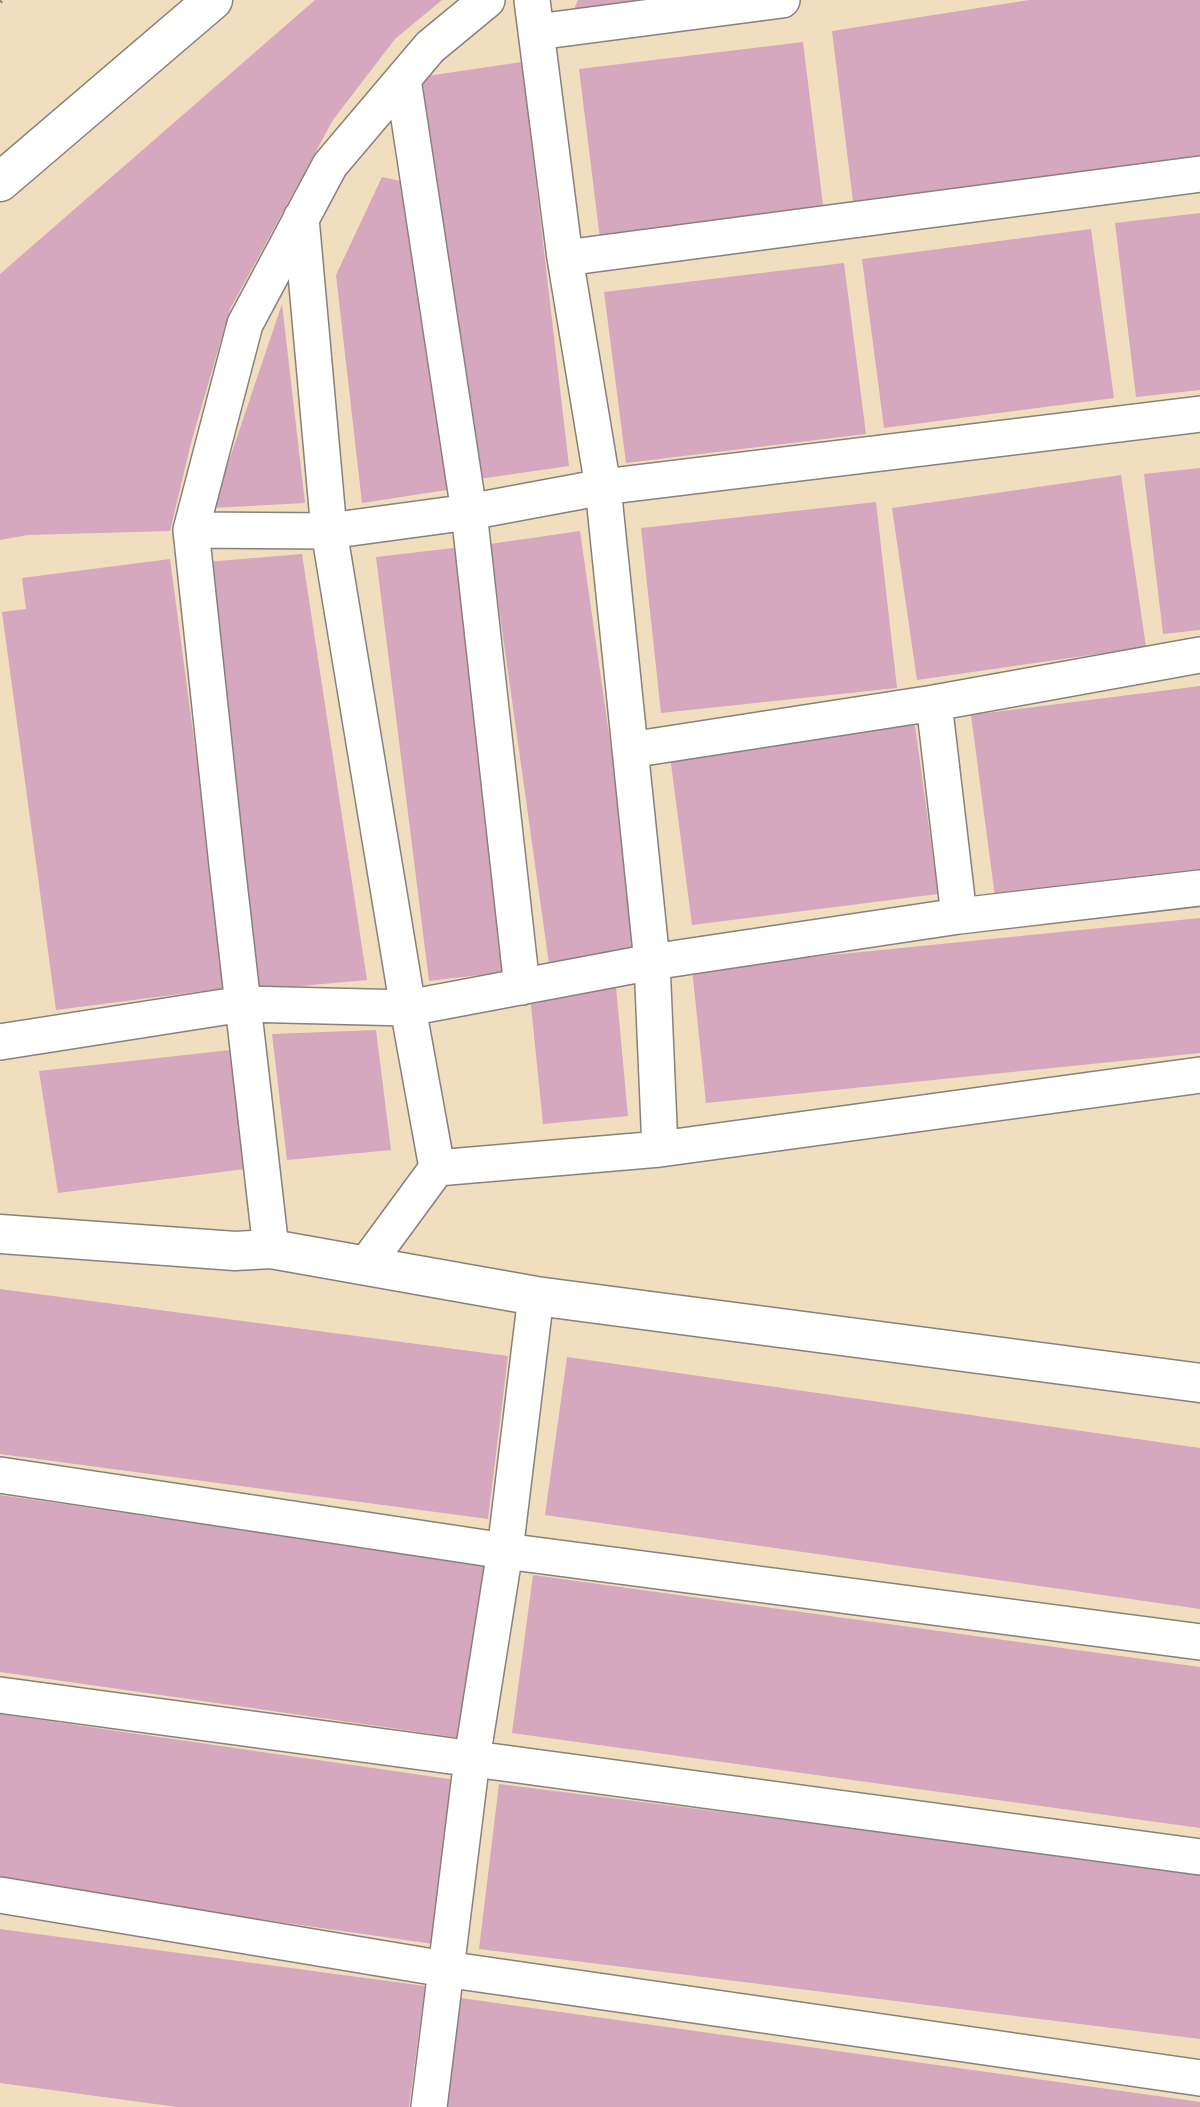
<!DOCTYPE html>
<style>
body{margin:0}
canvas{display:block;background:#f0debe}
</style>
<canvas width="1200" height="2107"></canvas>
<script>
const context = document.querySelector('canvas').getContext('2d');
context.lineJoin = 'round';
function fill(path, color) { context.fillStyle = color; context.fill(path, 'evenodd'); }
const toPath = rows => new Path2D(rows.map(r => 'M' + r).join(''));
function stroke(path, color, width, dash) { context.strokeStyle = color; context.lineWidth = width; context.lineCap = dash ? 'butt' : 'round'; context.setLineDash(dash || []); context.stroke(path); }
const building = toPath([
 [315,0,442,0,395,39,333,120,230,309,191,443,170,531,28,535,0,540,0,274],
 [578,0,678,0,570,19],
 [1029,0,1200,0,1200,157,853,201,832,31],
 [803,42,824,213,600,239,579,69],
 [522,62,569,466,479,479,420,77],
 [382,177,406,182,447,490,362,503,336,275],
 [1200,213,1200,390,1136,397,1115,223],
 [1091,229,1114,398,884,428,862,259],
 [844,263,866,434,626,463,604,292],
 [282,304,305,503,213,508],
 [1200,468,1200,630,1163,634,1144,474],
 [1121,475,1146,647,917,680,892,508],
 [876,502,897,688,661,713,641,528],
 [580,531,640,951,549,964,490,544],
 [462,547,514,971,429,981,376,557],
 [302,554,367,980,256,990,206,562],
 [170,559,227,988,56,1010,2,612,26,609,22,578],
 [1200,686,1200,871,995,897,971,715],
 [915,725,938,894,692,925,670,756],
 [1200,918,1200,1053,706,1103,692,969],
 [616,987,628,1116,543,1124,530,996],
 [376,1030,391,1150,287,1160,272,1034],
 [231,1050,245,1169,58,1193,39,1071],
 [0,1289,508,1356,488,1519,0,1454],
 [567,1357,1200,1448,1200,1609,545,1515],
 [0,1495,485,1565,461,1738,0,1672],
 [533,1575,1200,1667,1200,1828,512,1733],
 [0,1714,456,1780,433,1944,0,1882],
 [499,1784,1200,1872,1200,2039,479,1949],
 [0,1929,425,1986,409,2107,177,2107,0,2083],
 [461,1998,1200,2102,1200,2107,446,2107]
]);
const path = toPath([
 [0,2,2,0]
]);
const minor = toPath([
 [532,0,565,258,603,487,652,962,660,1149],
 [537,32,782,0],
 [403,79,469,512,522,987],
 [301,218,329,531,408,1008,437,1168,365,1266],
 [565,258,1200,174],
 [191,530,329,531,469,512,603,487,1200,414],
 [934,703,959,916],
 [630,750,934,703,1200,655],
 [0,1042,243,1004,408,1008,652,962,959,916,1200,888],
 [437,1168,660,1149,1200,1075],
 [271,1249,227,865,191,530,245,324,330,165,430,47,487,0],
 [0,1475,505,1551,1200,1642],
 [0,1695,1200,1857],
 [0,1895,445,1969,1200,2078],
 [429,2107,472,1759,505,1551,536,1296]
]);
const tertiary = toPath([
 [0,1234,235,1251,271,1249,536,1296,1200,1383]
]);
const primary = toPath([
 [0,182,213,0]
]);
fill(building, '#d5a8c0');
stroke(minor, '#89807c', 38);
stroke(tertiary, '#89807c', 41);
stroke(primary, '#89807c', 41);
stroke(path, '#89807c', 4.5, [2, 5]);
stroke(minor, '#fff', 35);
stroke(tertiary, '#fff', 38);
stroke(primary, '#fff', 38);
</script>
